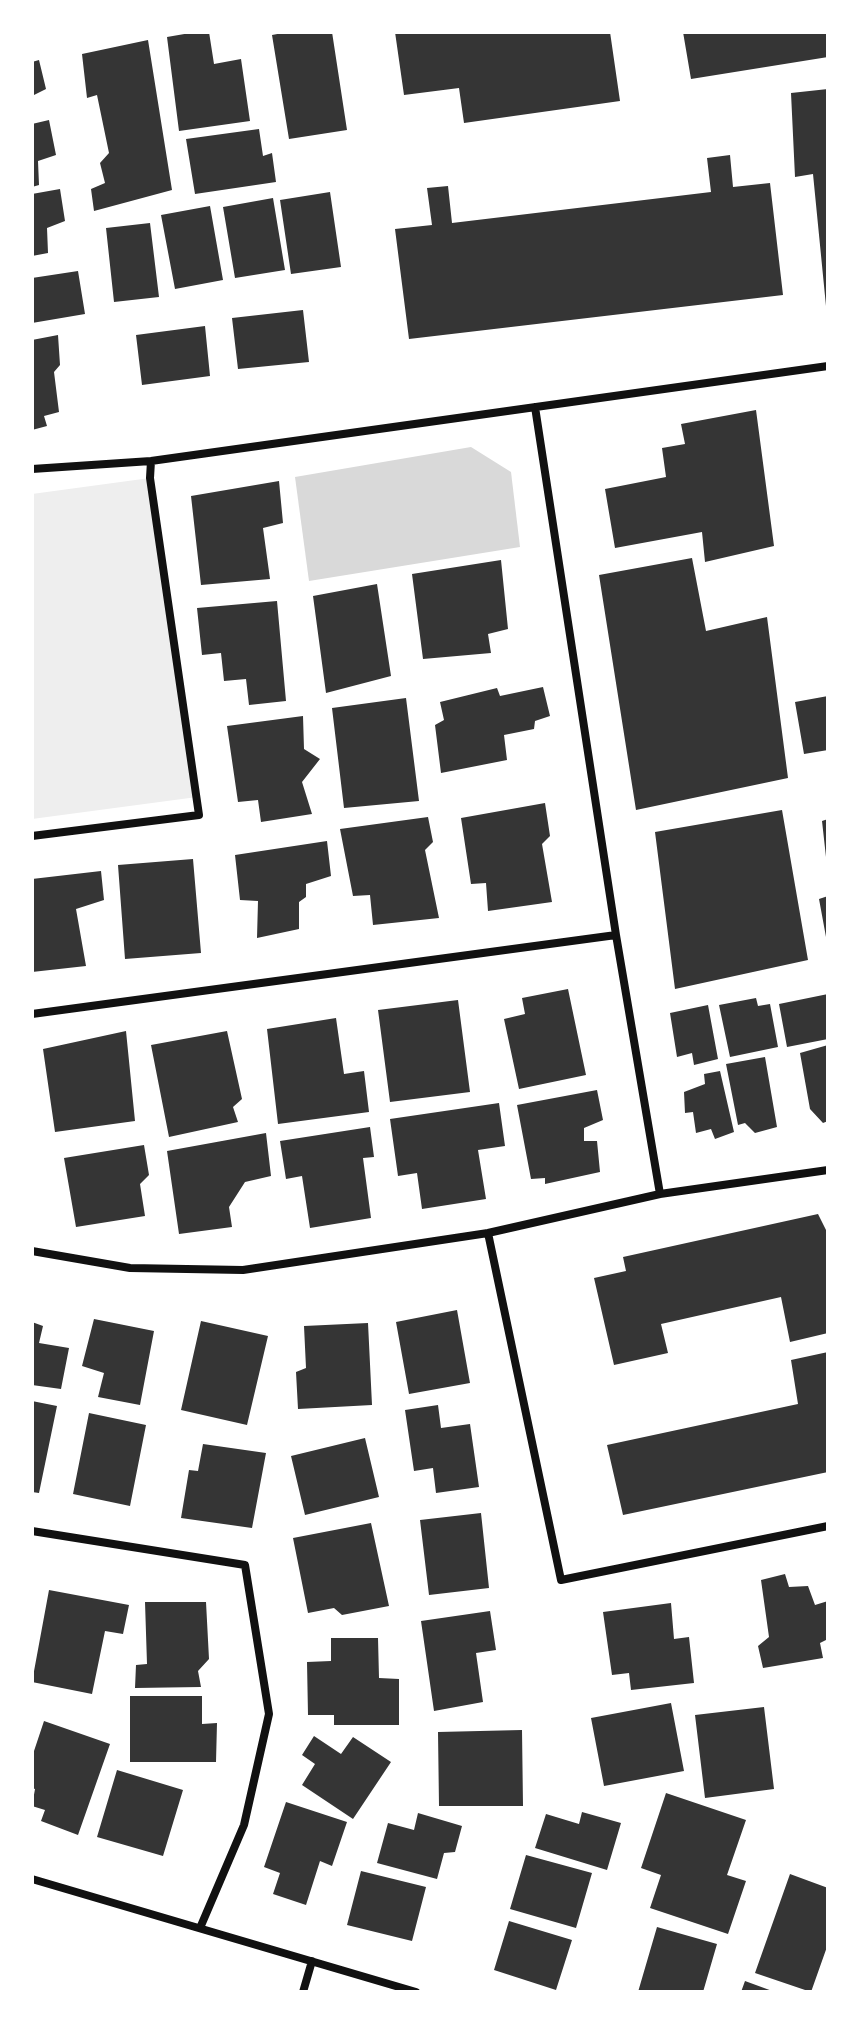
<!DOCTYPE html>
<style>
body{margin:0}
#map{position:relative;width:860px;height:2024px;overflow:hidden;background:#fff;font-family:Overpass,sans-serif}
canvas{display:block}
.frame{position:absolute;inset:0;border:34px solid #fff;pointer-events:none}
</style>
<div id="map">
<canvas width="860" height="2024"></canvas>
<div class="frame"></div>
</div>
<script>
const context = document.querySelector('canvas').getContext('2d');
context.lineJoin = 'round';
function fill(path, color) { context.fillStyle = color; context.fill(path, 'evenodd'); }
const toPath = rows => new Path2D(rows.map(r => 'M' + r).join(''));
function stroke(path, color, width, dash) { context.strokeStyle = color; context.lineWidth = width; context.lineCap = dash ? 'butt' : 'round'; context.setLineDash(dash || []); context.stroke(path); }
const green = toPath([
 [150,478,197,797,32,819,32,494]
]);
const water = toPath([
 [471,447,511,472,520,547,309,581,295,477]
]);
const building = toPath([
 [196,32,209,32,214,64,241,59,250,121,179,131,167,37],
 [288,32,332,32,347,130,289,139,272,35],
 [395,32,610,32,620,101,464,123,459,88,404,95],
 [683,32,828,32,828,57,691,79],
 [148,40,172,190,94,211,91,189,105,183,100,163,109,153,97,95,87,98,82,54],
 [39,60,46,89,32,96,32,62],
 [828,89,828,306,826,306,813,174,795,177,791,93],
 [49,120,56,155,38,161,39,185,32,187,32,124],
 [259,129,263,156,272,153,276,182,195,194,186,139],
 [730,155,733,187,770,183,783,295,409,339,395,229,432,225,427,188,448,186,452,223,711,192,707,158],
 [60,189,65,221,47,228,48,253,32,256,32,194],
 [330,192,341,267,291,274,280,200],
 [273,198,285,270,235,278,223,207],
 [210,206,223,280,175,289,161,215],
 [150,223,159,297,114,302,106,228],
 [78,271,85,314,32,323,32,278],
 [303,310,309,362,238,369,232,318],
 [205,326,210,376,142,385,136,335],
 [58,335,60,365,54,372,59,412,44,416,47,426,32,430,32,340],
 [756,410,774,546,705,562,702,532,615,548,605,489,666,477,662,448,685,444,681,424],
 [279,481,283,523,263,528,270,579,201,585,191,496],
 [692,558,706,631,767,617,788,778,636,810,599,575],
 [501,560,508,629,488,634,491,653,423,659,412,574],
 [377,584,391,676,326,693,313,596],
 [277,601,286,701,249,705,246,679,224,681,221,653,202,655,197,608],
 [543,687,550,716,535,721,534,729,504,735,507,760,441,773,435,725,444,720,440,702,497,688,500,696],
 [828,696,828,750,804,754,795,702],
 [406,698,419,801,344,808,332,708],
 [303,716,304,749,320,759,302,782,312,814,261,822,258,800,238,802,227,726],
 [545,803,550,836,542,844,552,902,488,911,486,883,471,884,461,818],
 [782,810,808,960,675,989,655,832],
 [428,817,433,842,425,850,439,918,373,925,370,895,353,896,340,829],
 [828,819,828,857,826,857,822,821],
 [327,841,331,876,306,884,306,897,299,902,299,929,257,938,258,901,240,900,235,855],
 [193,859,201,953,125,959,118,865],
 [101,871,104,900,76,909,86,966,32,972,32,879],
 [828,896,828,937,826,937,819,899],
 [568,989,586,1075,519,1089,504,1019,525,1014,522,998],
 [828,994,828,1039,787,1047,779,1004],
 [756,998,758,1006,770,1004,778,1047,730,1057,719,1005],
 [458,1000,470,1092,390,1102,378,1010],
 [708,1005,718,1059,694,1065,692,1053,677,1057,670,1013],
 [336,1018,344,1074,364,1071,369,1112,278,1124,267,1029],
 [126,1031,135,1121,55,1132,43,1049],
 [227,1031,242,1099,233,1107,238,1122,169,1137,151,1045],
 [828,1045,828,1121,823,1123,810,1109,800,1053],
 [765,1057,777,1127,755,1133,745,1123,738,1125,726,1064],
 [720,1071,734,1132,715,1139,711,1129,696,1133,693,1112,685,1113,684,1092,705,1084,704,1074],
 [597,1090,603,1120,584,1128,584,1141,597,1141,600,1172,545,1184,545,1178,531,1179,517,1105],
 [499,1103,505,1146,478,1150,486,1199,422,1209,417,1173,398,1176,390,1119],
 [370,1127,374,1157,363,1158,371,1218,310,1228,302,1176,286,1179,280,1141],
 [266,1133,271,1176,245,1182,229,1207,232,1227,179,1234,167,1151],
 [144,1145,149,1175,140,1184,145,1216,76,1227,64,1158],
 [818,1214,828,1234,828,1333,790,1342,781,1297,661,1324,668,1353,614,1365,594,1278,626,1271,623,1257],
 [457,1310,470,1383,409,1394,396,1322],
 [94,1319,154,1331,140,1405,98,1397,104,1373,82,1366],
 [201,1321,268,1336,247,1425,181,1410],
 [32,1322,43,1326,39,1343,69,1348,61,1389,32,1385],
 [368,1323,372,1405,298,1409,296,1372,306,1368,304,1326],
 [828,1352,828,1472,623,1515,607,1445,798,1404,791,1360],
 [32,1401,57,1406,39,1493,32,1492],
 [438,1405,441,1428,470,1424,479,1487,436,1493,433,1468,414,1471,405,1410],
 [89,1413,146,1425,130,1506,73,1494],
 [365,1438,379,1497,305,1515,291,1456],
 [203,1444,266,1453,252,1528,181,1518,189,1470,198,1471],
 [481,1513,489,1588,429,1595,420,1520],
 [371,1523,389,1606,342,1615,334,1608,308,1613,293,1538],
 [785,1574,789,1587,808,1586,815,1605,828,1601,828,1639,820,1643,823,1658,763,1668,758,1646,769,1637,761,1580],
 [49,1590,129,1605,123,1634,105,1631,92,1694,32,1682],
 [145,1602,206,1602,209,1659,198,1671,201,1687,135,1688,136,1665,147,1664],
 [671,1603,674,1639,689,1637,694,1683,631,1690,629,1673,612,1675,603,1612],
 [490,1611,496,1650,476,1653,483,1702,434,1711,421,1621],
 [331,1638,378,1638,379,1678,399,1679,399,1725,334,1725,334,1715,308,1715,307,1662,331,1661],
 [130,1696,202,1696,202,1724,217,1723,216,1762,130,1762],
 [671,1703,684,1771,604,1786,591,1718],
 [764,1707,774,1789,705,1798,695,1715],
 [44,1721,110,1744,78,1835,41,1821,45,1810,32,1806,35,1789,32,1788,32,1757],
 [522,1730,523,1806,439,1806,438,1732],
 [314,1736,341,1754,353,1737,391,1762,353,1819,302,1785,315,1764,302,1755],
 [117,1770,183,1790,163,1856,97,1837],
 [666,1793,746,1820,727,1875,746,1881,728,1934,650,1908,661,1875,641,1868],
 [286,1802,347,1822,332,1866,320,1861,306,1905,273,1894,280,1873,264,1867],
 [582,1812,621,1823,607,1870,535,1848,546,1814,579,1824],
 [418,1813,462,1826,455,1852,444,1853,437,1879,377,1863,388,1823,414,1830],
 [526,1855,592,1873,576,1928,510,1909],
 [361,1871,426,1887,412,1941,347,1925],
 [790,1874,828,1888,828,1944,811,1992,755,1973],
 [509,1921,572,1940,556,1990,494,1970],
 [657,1927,717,1944,703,1992,638,1992],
 [745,1981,775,1992,741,1992]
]);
const minor = toPath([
 [535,407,616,935,660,1194],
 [32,469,151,461,828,366],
 [32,836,199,815,150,478,151,461],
 [32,1014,616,935],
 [488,1233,561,1580,828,1526],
 [32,1251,130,1268,243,1270,488,1233,660,1194,828,1170],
 [32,1531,245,1565,269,1714,244,1825,200,1928],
 [32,1879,416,1992],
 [303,1992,312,1961]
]);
fill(green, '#eee');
fill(water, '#d9d9d9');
fill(building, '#353535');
stroke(minor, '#111', 8);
</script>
